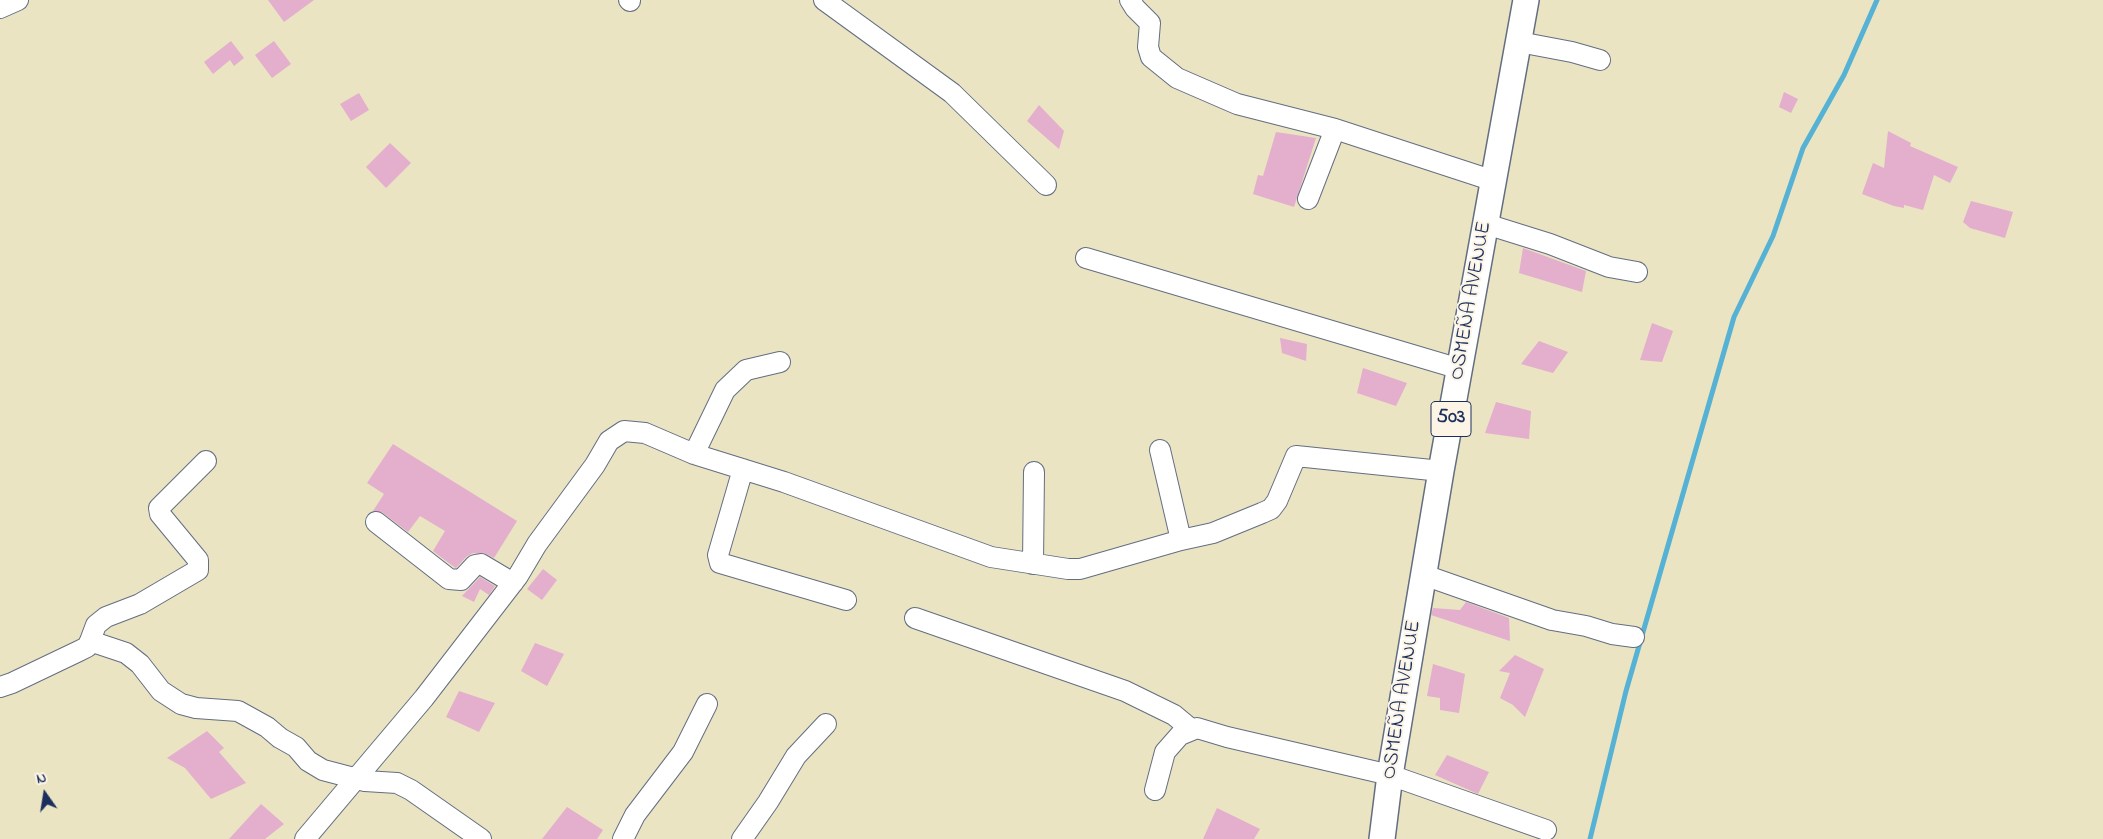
<!DOCTYPE html>
<meta charset="utf-8">
<style>
body{margin:0}
#map{position:relative;width:2103px;height:839px;overflow:hidden;background:#eae4c3;font-family:"Indie Flower",sans-serif}
canvas{display:block}
.north{position:absolute;left:20px;top:769px;width:50px;height:50px;-webkit-text-stroke:4px #fcf5e5;paint-order:stroke;rotate:347deg;font-size:14px;font-weight:700;line-height:20px;text-align:center;color:#1b2f5e}
.north::after{content:'';display:block;margin:auto;width:18px;height:22px;background:#1b2f5e;clip-path:polygon(50% 0,100% 100%,50% 72%,0 100%)}
</style>
<div id="map">
<canvas width="2103" height="839"></canvas>
<div class="north">N</div>
</div>
<script>
const context = document.querySelector('canvas').getContext('2d');
context.lineJoin = 'round';
const toPath = rows => new Path2D(rows.map(r => 'M' + r).join(''));
function stroke(path, color, width, dash) { context.strokeStyle = color; context.lineWidth = width; context.lineCap = dash ? 'butt' : 'round'; context.setLineDash(dash || []); context.stroke(path); }
function fill(path, color) { context.fillStyle = color; context.fill(path, 'evenodd'); }
function drawText(font, color, halo, rows, align = 'center') {
  context.font = font + ' "Indie Flower",sans-serif'; context.lineWidth = 4; context.setLineDash([]); context.textBaseline = 'middle'; context.strokeStyle = halo; context.fillStyle = color; for (const [text, x, y, turn = 0] of rows) {
    context.save(); context.translate(x, y); context.rotate((+turn || 0) * Math.PI / 180); context.textAlign = isNaN(turn) ? turn : align; if (halo) context.strokeText(text, 0, 0); context.fillText(text, 0, 0); context.restore();
  }
}
const stream = toPath([
 [1590,839,1626,691,1734,317,1773,236,1803,148,1844,75,1877,0]
]);
const building = toPath([
 [268,0,314,0,284,22],
 [231,41,244,58,234,66,230,60,213,74,204,62],
 [274,41,291,64,272,78,255,55],
 [1784,92,1798,99,1791,113,1779,107],
 [359,93,369,110,351,121,340,104],
 [1039,105,1064,131,1059,149,1027,121],
 [1888,131,1911,143,1910,146,1958,167,1950,183,1934,175,1923,210,1904,205,1904,208,1894,206,1862,194,1873,163,1884,168],
 [1276,132,1316,138,1294,207,1253,194,1258,175,1263,176],
 [390,143,411,163,386,188,366,167],
 [1971,201,2013,212,2005,238,1970,228,1963,222],
 [1523,248,1586,271,1582,292,1519,273],
 [1652,323,1673,331,1662,362,1640,360],
 [1280,338,1307,344,1306,361,1282,353],
 [1539,341,1568,352,1553,373,1521,364],
 [1363,368,1407,383,1396,406,1357,393],
 [1496,402,1531,411,1529,439,1485,433],
 [393,444,517,521,494,558,486,554,473,553,466,557,456,568,454,567,433,551,445,531,420,516,408,532,383,513,373,511,384,494,367,483],
 [543,569,557,580,542,600,527,589],
 [480,577,495,586,489,595,480,589,474,602,462,596],
 [1466,602,1509,618,1510,641,1431,615,1433,608,1460,610],
 [535,643,564,654,547,686,521,671],
 [1515,655,1544,669,1525,717,1513,705,1500,698,1510,673,1499,671],
 [1433,664,1465,674,1459,713,1440,710,1440,698,1427,696],
 [459,691,495,703,479,732,446,717],
 [207,731,224,748,219,752,246,783,211,799,185,768,167,758],
 [1447,755,1489,772,1478,794,1435,775],
 [261,804,284,824,265,839,229,839],
 [567,807,603,830,597,839,542,839],
 [1217,808,1260,829,1254,839,1203,839]
]);
const minor = toPath([
 [629,0,630,1],
 [824,0,952,93,1046,185],
 [1130,0,1135,8,1150,23,1148,47,1151,57,1177,78,1237,104,1335,129,1494,181],
 [0,8,18,0],
 [1519,42,1572,52,1600,60],
 [1308,199,1335,129],
 [1486,224,1550,244,1609,267,1637,272],
 [1086,258,1460,369],
 [1160,450,1181,540],
 [694,454,725,390,746,370,780,362],
 [743,469,718,555,720,563,846,600],
 [376,522,449,579,461,580,475,565,481,564,513,583],
 [1033,564,1034,472],
 [1424,575,1552,620,1586,626,1612,634,1634,637],
 [915,618,1125,691,1174,715,1192,730],
 [90,641,96,625,106,617,140,604,198,570,198,560,160,514,159,508,206,461],
 [0,687,12,683,79,651,87,647,90,641,126,653,140,664,161,691,181,704,196,708,238,711,267,727,280,738,296,747,308,761,323,770,365,781,397,783,411,790,481,839],
 [1155,790,1165,752,1180,735,1197,728,1227,737,1390,775,1546,830],
 [305,839,424,698,518,576,537,544,595,465,609,441,624,431,645,433,694,454,784,482,991,557,1068,569,1080,569,1181,540,1213,533,1262,513,1271,509,1277,501,1296,456,1441,471],
 [623,839,635,815,683,752,707,704],
 [742,839,768,802,796,756,826,724]
]);
const major = toPath([
 [1382,839,1390,775,1441,471,1526,0]
]);
const shields = [
 [1451,419,40]
];
const shieldNames = [
 ["503",1451,419]
];
const streetNames = [
 ["OSMEÑA AVENUE",1472,301,-80],
 ["OSMEÑA AVENUE",1403,700,-81]
];
stroke(stream, '#55b2d4', 5);
fill(building, '#e4aecd');
stroke(minor, '#636e81', 22);
stroke(major, '#636e81', 28);
stroke(minor, '#fff', 20);
stroke(major, '#fff', 25);
for (const [x, y, w] of shields) { const box = new Path2D(); box.roundRect(x - w / 2, y - 17.5, w, 35, 4); context.fillStyle = '#fcf5e5'; context.fill(box); stroke(box, '#1b2f5e', 1); }
drawText('bold 20px', '#1b2f5e', null, shieldNames);
drawText('21px', '#1b2f5e', '#fcf5e5', streetNames);
</script>
